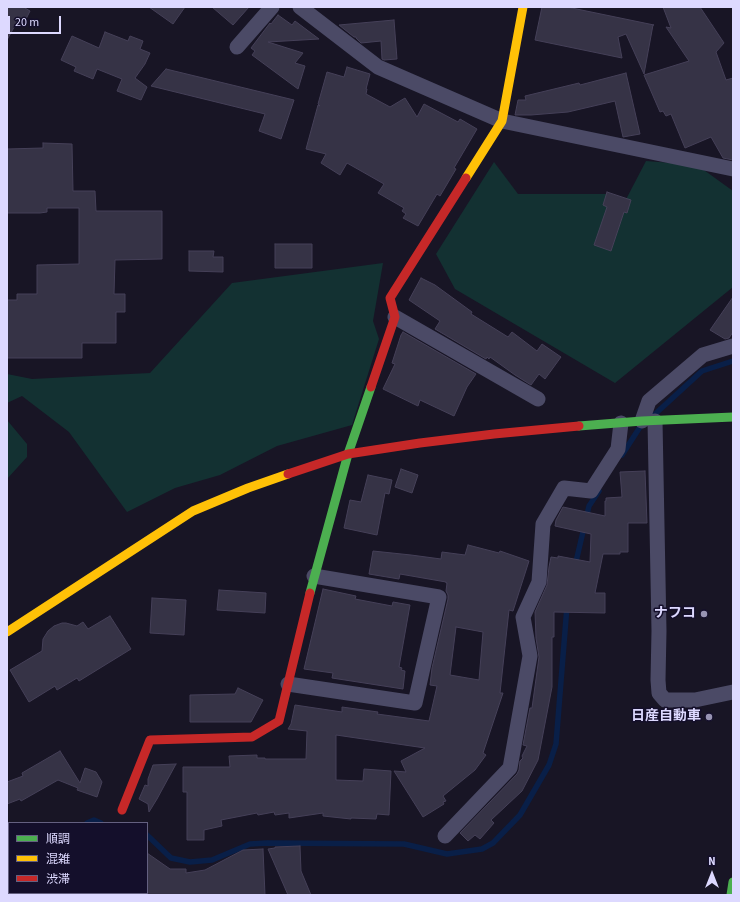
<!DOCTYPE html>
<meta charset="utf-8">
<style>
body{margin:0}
#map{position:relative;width:740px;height:902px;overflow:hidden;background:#181525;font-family:"Source Sans 3","Noto Sans JP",sans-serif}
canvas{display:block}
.frame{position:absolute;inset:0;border:8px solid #ddd9ff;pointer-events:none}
.legend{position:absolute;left:8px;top:822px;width:140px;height:72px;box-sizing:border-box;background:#140f2b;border:1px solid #646080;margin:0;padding:5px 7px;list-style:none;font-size:12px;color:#ddd9ff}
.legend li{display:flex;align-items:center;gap:8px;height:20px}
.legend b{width:20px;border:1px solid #646080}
.north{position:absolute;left:692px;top:854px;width:40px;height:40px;-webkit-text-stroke:3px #140f2b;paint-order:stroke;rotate:0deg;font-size:11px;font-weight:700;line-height:16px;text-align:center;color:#ddd9ff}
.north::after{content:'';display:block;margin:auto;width:14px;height:18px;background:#ddd9ff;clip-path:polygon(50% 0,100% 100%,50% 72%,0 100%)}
.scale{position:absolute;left:8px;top:16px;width:53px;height:18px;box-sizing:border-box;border:2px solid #ddd9ff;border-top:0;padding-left:5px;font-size:12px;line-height:14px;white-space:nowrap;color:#ddd9ff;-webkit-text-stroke:3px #140f2b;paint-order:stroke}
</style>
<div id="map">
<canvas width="740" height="902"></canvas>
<div class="frame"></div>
<ul class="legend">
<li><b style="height:5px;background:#4caf50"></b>順調</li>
<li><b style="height:5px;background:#ffc107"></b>混雑</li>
<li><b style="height:5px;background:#c62828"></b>渋滞</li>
</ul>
<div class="north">N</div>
<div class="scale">20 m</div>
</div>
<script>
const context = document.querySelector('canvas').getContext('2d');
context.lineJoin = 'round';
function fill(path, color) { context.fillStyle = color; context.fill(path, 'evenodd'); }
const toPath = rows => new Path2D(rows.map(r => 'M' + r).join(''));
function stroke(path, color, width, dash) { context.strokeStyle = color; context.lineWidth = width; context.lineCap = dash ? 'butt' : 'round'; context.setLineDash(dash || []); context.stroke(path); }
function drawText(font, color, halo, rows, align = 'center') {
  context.font = font + ' "Source Sans 3","Noto Sans JP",sans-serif'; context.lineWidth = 3; context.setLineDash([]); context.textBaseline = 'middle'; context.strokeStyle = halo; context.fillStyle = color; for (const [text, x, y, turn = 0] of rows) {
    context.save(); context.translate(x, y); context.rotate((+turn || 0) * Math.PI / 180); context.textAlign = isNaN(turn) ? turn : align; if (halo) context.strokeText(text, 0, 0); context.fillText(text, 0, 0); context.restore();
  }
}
const green = toPath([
 [646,161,697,165,733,191,733,287,615,383,455,289,436,254,494,162,518,194,607,194,621,209],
 [383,263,373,321,379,339,352,425,277,446,220,475,175,488,127,512,69,432,22,396,7,403,7,374,32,379,150,373,232,283],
 [7,420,27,444,27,457,7,479]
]);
const stream = toPath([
 [654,415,702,371,733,361],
 [622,455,640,427],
 [575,566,589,506,599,491],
 [87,823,94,820,101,823],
 [147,835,171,858,190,862,212,860,250,844,267,843,404,844,447,854,482,849,493,843,520,815,549,765,556,744,567,606],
 [7,854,9,853]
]);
const building = toPath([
 [7,7,25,7,25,8,30,11,24,23,18,20,7,40,7,7],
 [149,7,185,7,173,24,149,7],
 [212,7,249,7,233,25,212,7],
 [542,7,567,7,654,25,653,25,644,74,626,34,618,37,622,58,535,40,542,7],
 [663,7,700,7,724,43,716,52,726,80,733,78,733,160,723,158,711,137,685,148,671,114,666,116,663,111,660,112,644,75,689,61,666,27,671,28,663,7],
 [278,15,292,25,295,21,319,39,268,42,303,53,295,63,305,66,298,89,252,55,255,51,251,48,270,23,271,24,278,15],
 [394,20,397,59,384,60,382,59,381,41,361,43,356,38,356,37,354,37,339,25,394,20],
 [105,32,128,41,130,36,143,41,140,49,150,53,145,64,135,78,147,87,141,100,117,91,122,79,97,69,93,79,74,71,76,67,61,60,72,36,99,48,105,32],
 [347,67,370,74,366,89,367,89,366,94,390,107,405,98,417,117,424,104,458,122,460,119,477,129,454,168,456,169,440,196,437,194,418,226,403,218,406,214,402,211,404,208,378,193,384,184,347,163,340,175,321,163,326,154,306,149,318,105,320,106,318,104,327,72,344,77,347,67],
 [166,69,294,100,281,139,259,131,265,114,151,86,166,69],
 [626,73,640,134,623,137,615,101,568,112,531,115,515,115,518,100,526,100,525,96,579,83,580,85,626,73],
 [43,143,72,144,73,191,95,191,96,211,162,211,162,259,115,260,114,294,125,294,125,312,116,312,116,343,82,343,82,358,7,358,7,300,17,300,17,294,37,294,37,265,79,264,79,208,47,208,47,212,40,213,7,213,7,149,43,148,43,143],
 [607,192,631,200,627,213,624,212,611,251,594,245,607,207,603,205,607,192],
 [275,244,312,244,312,268,275,268,275,244],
 [189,251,214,251,213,257,223,257,223,272,189,271,189,251],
 [421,278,435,285,472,312,471,314,508,337,512,332,537,351,542,344,561,357,545,379,539,374,531,385,515,375,490,357,489,359,487,357,486,359,435,329,440,321,409,300,421,278],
 [733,297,733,332,729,338,725,339,710,330,733,297],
 [403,332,476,374,467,387,454,416,420,400,418,406,383,389,395,364,392,363,401,335,403,332],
 [401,469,418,475,412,493,395,487,401,469],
 [645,471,647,523,628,523,628,552,620,552,620,554,603,554,595,593,605,593,605,613,554,612,554,637,552,637,552,687,538,760,522,791,491,820,494,823,480,839,475,835,468,841,460,833,517,774,519,770,520,761,523,758,522,756,527,746,523,745,530,708,532,708,539,657,536,638,535,612,547,585,549,567,551,557,558,558,558,556,590,562,591,534,555,526,556,520,563,507,605,516,605,501,606,501,606,498,622,497,620,472,645,471],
 [368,475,392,480,389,494,385,493,377,535,344,528,350,500,361,502,368,475],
 [468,545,499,553,500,551,529,561,513,611,509,610,500,693,503,693,483,753,486,755,475,770,443,796,446,801,443,802,444,804,423,817,394,771,406,772,401,761,425,748,336,735,336,780,363,781,364,769,391,771,389,815,377,814,376,819,351,818,351,819,323,816,323,813,289,818,289,813,275,815,274,812,258,815,257,813,221,820,222,826,204,830,204,840,187,840,187,792,183,792,183,767,230,767,229,756,257,755,257,758,265,758,265,759,306,759,307,731,288,729,291,724,295,705,342,712,342,707,378,712,377,714,429,721,437,686,430,685,432,668,448,599,448,595,446,591,447,583,446,583,446,582,400,574,399,579,369,574,373,551,411,555,441,559,442,552,465,555,468,545],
 [456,627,483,632,479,680,450,675,456,627],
 [323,589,356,596,355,599,392,606,393,602,410,605,399,667,402,668,401,670,405,671,403,689,332,678,333,673,304,669,323,589],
 [219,590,266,593,265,613,217,610,219,590],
 [152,598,186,600,184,635,150,633,152,598],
 [110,616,131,649,79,681,77,678,57,690,55,686,29,702,10,670,42,651,43,639,48,631,54,626,62,623,66,623,77,626,83,622,88,629,110,616],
 [238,688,263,700,251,722,190,722,190,695,235,694,238,688],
 [60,751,80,783,85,768,96,772,102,782,97,797,77,790,78,788,58,780,21,801,20,799,7,804,7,782,23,776,22,773,60,751],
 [176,764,157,799,149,812,148,804,139,799,145,785,148,786,148,779,153,765,176,764],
 [300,846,301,871,311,895,288,895,268,849,275,848,275,847,300,846],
 [263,849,265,895,147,895,147,853,170,869,186,869,186,873,205,870,243,850,263,849]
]);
const street = toPath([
 [300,7,378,67,502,121,733,169],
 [237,47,272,7],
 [395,317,538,399],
 [642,421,649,401,703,355,733,346],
 [655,421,659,631,658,680,659,693,665,700,695,700,733,692],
 [288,684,415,703,439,597,314,576],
 [445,836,510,768,530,656,523,617,539,582,543,524,564,488,591,491,618,449,621,423]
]);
const fast = toPath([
 [579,426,642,421,733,417],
 [310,593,348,454,371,387],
 [731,895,733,882]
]);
const slow = toPath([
 [466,178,502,121,523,7],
 [7,632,193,511,248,488,288,474]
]);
const jam = toPath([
 [371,387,395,317,390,298,466,178],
 [288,474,348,454,420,443,494,434,579,426],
 [122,810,150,740,252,737,279,721,310,593]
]);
const markers = [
 [704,614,4,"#9894b3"],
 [709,717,4,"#9894b3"]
];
const poiNames = [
 ["ナフコ",696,614],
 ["日産自動車",701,717]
];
fill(green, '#133132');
stroke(stream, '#091f48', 5.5);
fill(building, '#363346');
stroke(building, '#454058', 1);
stroke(street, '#4b4a66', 15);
stroke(fast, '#4caf50', 9);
stroke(slow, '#ffc107', 9);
stroke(jam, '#c62828', 9);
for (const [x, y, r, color] of markers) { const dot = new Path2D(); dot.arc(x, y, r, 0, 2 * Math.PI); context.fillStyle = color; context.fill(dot); stroke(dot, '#140f2b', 1.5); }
drawText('bold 14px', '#ddd9ff', '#140f2b', poiNames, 'right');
</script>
